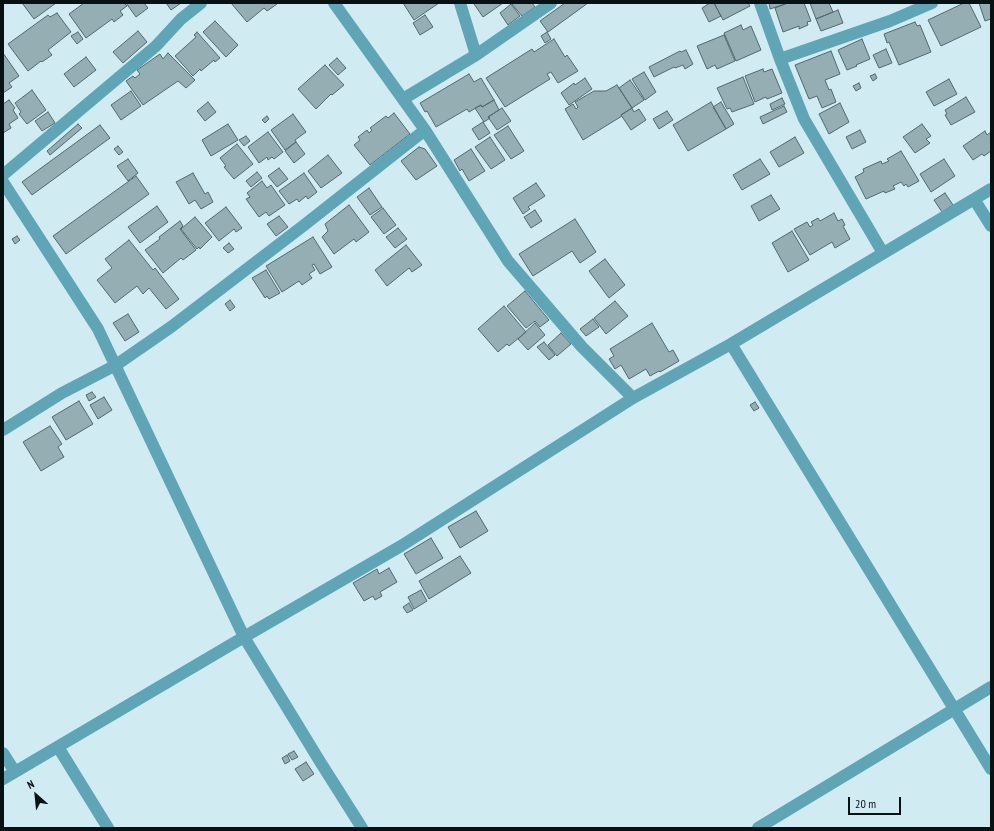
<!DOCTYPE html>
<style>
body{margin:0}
#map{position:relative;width:994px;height:831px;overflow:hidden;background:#d1ebf2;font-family:"PT Sans Narrow",sans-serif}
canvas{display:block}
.frame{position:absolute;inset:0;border:4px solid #081114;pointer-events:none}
.north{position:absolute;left:16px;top:775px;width:40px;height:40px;-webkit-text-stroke:3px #d1ebf2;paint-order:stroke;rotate:333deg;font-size:11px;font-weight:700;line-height:16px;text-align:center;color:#081114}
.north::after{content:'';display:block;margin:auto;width:14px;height:18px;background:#081114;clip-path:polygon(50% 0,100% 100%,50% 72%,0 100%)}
.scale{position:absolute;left:848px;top:797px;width:53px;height:18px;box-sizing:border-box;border:2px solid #081114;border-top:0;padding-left:5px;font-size:12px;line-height:14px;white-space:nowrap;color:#081114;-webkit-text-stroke:3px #d1ebf2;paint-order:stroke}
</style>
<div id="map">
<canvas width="994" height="831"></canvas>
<div class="frame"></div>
<div class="north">N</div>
<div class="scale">20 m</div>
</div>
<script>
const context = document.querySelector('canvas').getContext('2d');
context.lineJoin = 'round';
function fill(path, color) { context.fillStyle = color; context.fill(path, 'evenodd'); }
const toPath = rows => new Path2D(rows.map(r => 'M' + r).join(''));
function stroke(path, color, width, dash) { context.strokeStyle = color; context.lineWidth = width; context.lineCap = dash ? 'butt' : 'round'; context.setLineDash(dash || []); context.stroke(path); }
const building = toPath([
 [22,3,56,3,34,19,22,3],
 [84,3,124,3,127,6,120,11,123,15,114,22,112,19,86,38,69,14,84,3],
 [126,3,144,3,148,8,136,17,126,3],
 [166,3,181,3,171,10,166,3],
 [231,3,276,3,277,4,267,11,264,8,247,22,231,3],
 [403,3,439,3,414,20,403,3],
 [476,3,503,3,483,17,474,4,476,3],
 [514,3,532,3,535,7,522,16,512,4,514,3],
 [565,3,588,3,548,32,540,21,565,3],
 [710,3,714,3,721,16,709,22,702,8,710,3],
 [714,3,748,3,750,6,723,20,714,3],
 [769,3,785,3,785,4,770,9,769,3],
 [788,3,804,3,811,21,807,22,808,25,799,29,799,26,783,32,775,8,788,3],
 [810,3,829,3,833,12,816,19,810,3],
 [964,3,969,3,981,27,941,46,928,20,964,3],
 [979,3,991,3,991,19,985,21,979,3],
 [511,4,520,16,508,25,500,13,511,4],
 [838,10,843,23,821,31,816,19,838,10],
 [57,13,71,32,48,50,52,55,42,62,41,61,28,71,8,44,48,15,50,17,57,13],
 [425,15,433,27,420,35,413,23,425,15],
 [215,21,238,45,226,57,203,32,215,21],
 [915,22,917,26,920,25,931,52,899,65,889,42,887,43,884,34,915,22],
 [741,25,743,30,751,26,761,50,736,61,724,33,741,25],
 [138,31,147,42,123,63,113,52,138,31],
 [78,32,83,39,77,44,71,36,78,32],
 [197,32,220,58,215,62,214,60,201,71,200,69,193,76,175,56,196,37,194,35,197,32],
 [547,32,551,39,545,43,541,36,547,32],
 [724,35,735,61,717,69,715,65,707,69,697,46,724,35],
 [554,39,565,57,567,55,578,71,558,83,551,72,547,74,550,79,505,107,486,78,532,49,534,52,554,39],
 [862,39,870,59,856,65,857,66,847,70,838,50,862,39],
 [886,49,892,63,879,68,873,55,886,49],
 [686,50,693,64,685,69,683,65,675,68,674,67,654,77,649,67,680,51,681,52,686,50],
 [831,51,840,74,825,80,829,90,831,89,836,102,822,108,817,96,809,99,795,65,831,51],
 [3,53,19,76,9,83,12,87,3,93,3,53],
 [168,53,195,80,186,88,178,81,143,105,126,81,133,76,135,78,140,74,137,70,160,54,163,59,168,53],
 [86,57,96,70,74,87,64,74,86,57],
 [337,58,346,68,338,75,329,65,337,58],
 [325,65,344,85,332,95,331,94,316,109,298,89,325,65],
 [763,69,764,72,772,69,782,93,767,99,766,97,755,102,745,76,763,69],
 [644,72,656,92,645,100,632,79,644,72],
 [469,74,474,82,481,78,494,100,482,107,481,105,469,112,467,109,436,127,427,111,425,112,420,103,469,74],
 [875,74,877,78,873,81,870,76,875,74],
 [743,77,754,104,732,112,730,108,727,109,717,88,743,77],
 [585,78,592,89,569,105,561,93,574,83,575,85,585,78],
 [949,79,957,94,934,106,926,92,949,79],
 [630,80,644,100,632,108,619,88,630,80],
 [859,83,861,88,856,91,853,86,859,83],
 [617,85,632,108,621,115,622,116,583,140,565,109,573,104,576,109,578,107,575,102,594,91,606,91,617,85],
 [32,90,46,110,27,124,19,114,21,112,15,103,32,90],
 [131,91,141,106,121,120,111,105,131,91],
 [966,97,975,112,951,125,945,115,947,114,945,110,966,97],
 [782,98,785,104,772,110,770,104,782,98],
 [9,100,15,108,13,110,18,118,9,124,11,128,3,133,3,104,9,100],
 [494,100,499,110,488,117,490,118,484,122,475,108,481,105,482,107,494,100],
 [208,102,216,112,205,121,197,111,208,102],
 [711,102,726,129,688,151,673,125,711,102],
 [721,102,734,124,726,129,713,107,721,102],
 [840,103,849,122,829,134,819,114,840,103],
 [784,106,787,112,763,124,760,117,784,106],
 [502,108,511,121,497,130,488,117,502,108],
 [632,108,634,112,639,109,646,120,631,130,621,115,632,108],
 [667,111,673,120,659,129,653,119,667,111],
 [48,112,55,123,42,131,35,121,48,112],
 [394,113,410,134,370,165,354,145,360,140,358,137,367,130,369,133,372,130,370,128,386,116,388,118,394,113],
 [293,114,306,132,295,140,296,142,285,150,271,130,293,114],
 [267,116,269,119,265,123,262,120,267,116],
 [483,122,490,133,479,140,472,129,483,122],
 [78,124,82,128,50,155,47,151,78,124],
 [228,124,238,140,211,156,202,140,228,124],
 [922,124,931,136,926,139,930,143,915,153,903,137,922,124],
 [100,125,110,138,32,195,22,182,100,125],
 [508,126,524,151,511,159,494,135,508,126],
 [860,130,866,142,852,149,846,137,860,130],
 [985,131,987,135,991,132,991,151,984,156,982,154,973,160,963,146,985,131],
 [268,132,283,152,274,159,272,157,268,160,267,157,259,163,248,147,268,132],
 [246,136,250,141,244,146,239,140,246,136],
 [490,137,505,160,491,169,475,147,490,137],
 [795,137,804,153,779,167,770,152,795,137],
 [296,142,305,154,294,163,285,151,296,142],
 [237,144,253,164,234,179,224,167,226,166,220,158,237,144],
 [118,146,123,152,119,155,114,149,118,146],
 [419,147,425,149,437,166,416,180,401,161,419,147],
 [471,149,485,171,469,181,462,169,460,171,454,160,471,149],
 [901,151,919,181,908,187,906,184,904,186,901,182,893,186,895,189,885,193,884,191,866,199,855,177,864,172,863,169,881,161,882,164,889,161,887,159,901,151],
 [328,155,342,173,321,188,308,171,328,155],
 [128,159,138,173,128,181,117,166,128,159],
 [760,159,770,174,742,190,733,175,760,159],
 [944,159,955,176,931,192,920,174,944,159],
 [279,168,288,179,277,187,268,176,279,168],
 [257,172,262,178,251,187,246,181,257,172],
 [193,173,205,194,208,192,213,202,201,209,195,200,189,204,176,182,193,173],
 [304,173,317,192,308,199,306,196,299,202,297,199,289,204,279,191,304,173],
 [136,176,149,194,66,254,53,236,136,176],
 [262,181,267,188,271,185,285,205,269,216,266,212,259,217,246,199,250,197,247,193,262,181],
 [536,183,545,196,528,207,530,209,523,214,513,198,536,183],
 [369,188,382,207,370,215,357,197,369,188],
 [945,193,953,205,942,212,934,200,945,193],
 [771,195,780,209,759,221,751,206,771,195],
 [349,205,369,232,356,242,354,239,334,254,322,237,328,231,325,224,349,205],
 [157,206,168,222,140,243,128,227,157,206],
 [226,207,242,228,236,232,234,229,219,241,205,223,226,207],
 [383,208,396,225,384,234,371,217,383,208],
 [535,210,542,221,531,228,524,217,535,210],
 [834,213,838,221,842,219,845,225,843,226,850,239,835,248,832,242,810,255,794,229,807,222,810,227,813,225,811,222,818,218,820,221,834,213],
 [279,216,288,227,276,236,267,224,279,216],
 [195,217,212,237,200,249,199,247,197,249,181,229,195,217],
 [575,219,596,252,580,263,572,251,533,276,519,254,575,219],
 [180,221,183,226,180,229,196,250,183,260,181,258,163,273,145,250,160,239,159,237,180,221],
 [398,228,407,239,395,248,386,237,398,228],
 [792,231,809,260,788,272,772,243,792,231],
 [17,236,20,240,15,244,12,239,17,236],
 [313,237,332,267,320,274,314,264,312,265,315,270,309,274,312,278,302,285,299,281,282,292,266,266,313,237],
 [129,240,153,270,155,268,179,299,166,309,149,288,143,294,137,286,115,303,97,280,112,268,105,259,129,240],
 [229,243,234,249,228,253,223,248,229,243],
 [406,245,422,265,412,272,409,268,387,286,375,270,406,245],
 [605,259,625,285,609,298,589,271,605,259],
 [266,270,280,293,269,299,267,296,265,298,252,278,266,270],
 [525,291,549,320,540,327,535,321,526,328,507,306,525,291],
 [230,300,235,307,230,311,225,304,230,300],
 [615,301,628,316,606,334,594,318,615,301],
 [504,306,526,332,509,346,507,344,498,352,478,329,504,306],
 [128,314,139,332,125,341,113,323,128,314],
 [593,319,599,327,586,336,580,329,593,319],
 [535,323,545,335,528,350,518,339,535,323],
 [652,323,669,352,673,350,679,361,660,372,659,371,650,376,646,369,629,379,621,365,615,369,609,359,614,356,610,349,652,323],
 [561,333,571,344,557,356,548,345,561,333],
 [544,342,555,355,549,360,537,347,544,342],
 [92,392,96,397,89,401,86,395,92,392],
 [104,397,112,410,98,419,90,405,104,397],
 [79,401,93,424,66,440,52,417,79,401],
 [755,402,759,408,754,411,750,405,755,402],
 [50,426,62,444,58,447,64,457,41,471,23,442,50,426],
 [476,511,488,531,460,548,448,527,476,511],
 [431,538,443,558,416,574,404,554,431,538],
 [460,556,471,573,429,599,419,581,460,556],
 [389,568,397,582,380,592,382,596,375,600,373,596,364,601,353,583,377,569,379,574,389,568],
 [421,590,427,601,414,609,408,597,421,590],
 [409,603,413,610,407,613,403,607,409,603],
 [294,751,298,757,292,760,288,754,294,751],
 [287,755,290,761,285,764,282,758,287,755],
 [306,762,314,774,303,781,295,769,306,762]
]);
const minor = toPath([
 [334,3,425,130,508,261,582,347,633,398],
 [460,3,476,55],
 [760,3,780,59,804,119,883,253],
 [780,59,890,21,932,3],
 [403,99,476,55,551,3],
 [3,175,156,46,181,19,201,3],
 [3,182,98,329,244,637,319,760,362,828],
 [974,199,991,226],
 [731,344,991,769],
 [3,430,62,393,116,365,171,327,303,226,425,130],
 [58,747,108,828],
 [3,753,15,772],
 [3,779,244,637,401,546,633,398,731,344,991,189],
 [758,828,991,687]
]);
fill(building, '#95aeb4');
stroke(building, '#51686e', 1);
stroke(minor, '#60a5b6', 12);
</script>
